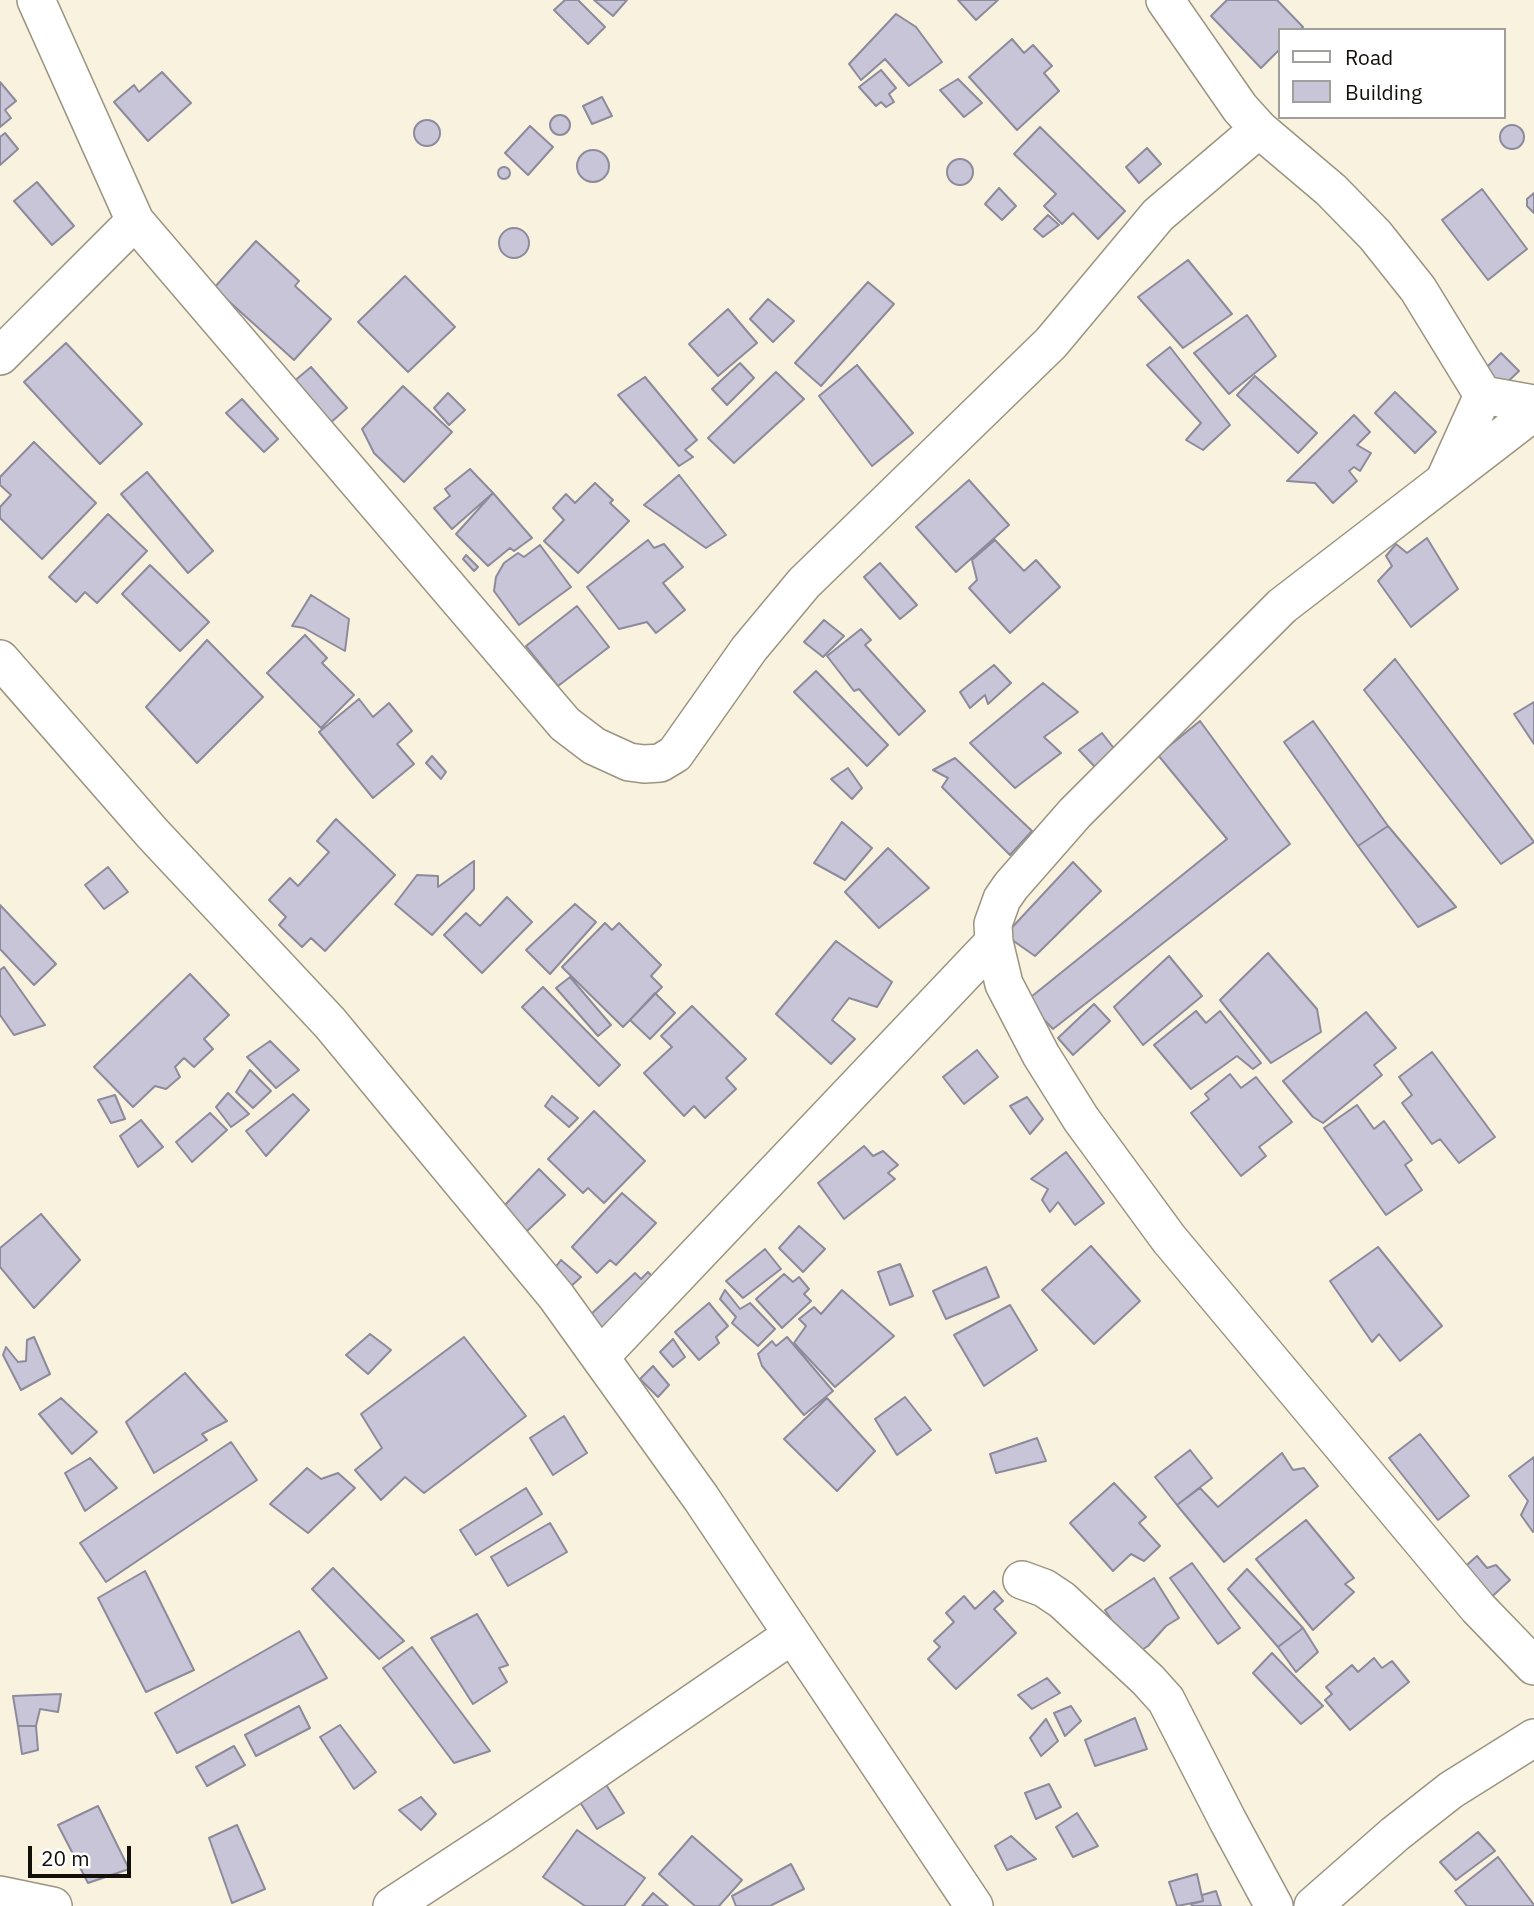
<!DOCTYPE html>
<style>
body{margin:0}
#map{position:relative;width:1534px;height:1906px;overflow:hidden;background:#f9f2de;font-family:"IBM Plex Sans",sans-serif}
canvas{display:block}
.legend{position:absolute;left:1278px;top:28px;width:228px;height:91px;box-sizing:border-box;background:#fff;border:2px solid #a09f9c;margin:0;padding:9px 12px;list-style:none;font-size:21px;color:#110f08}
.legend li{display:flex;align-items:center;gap:14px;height:35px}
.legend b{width:35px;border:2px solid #a09f9c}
.scale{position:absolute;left:28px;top:1846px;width:103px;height:32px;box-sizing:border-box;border:4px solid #110f08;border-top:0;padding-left:9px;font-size:21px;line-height:24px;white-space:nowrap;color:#110f08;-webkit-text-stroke:5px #fff;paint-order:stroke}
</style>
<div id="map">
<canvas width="1534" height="1906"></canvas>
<ul class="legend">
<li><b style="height:9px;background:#fff"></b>Road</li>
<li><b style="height:19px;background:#c8c5d9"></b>Building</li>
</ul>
<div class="scale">20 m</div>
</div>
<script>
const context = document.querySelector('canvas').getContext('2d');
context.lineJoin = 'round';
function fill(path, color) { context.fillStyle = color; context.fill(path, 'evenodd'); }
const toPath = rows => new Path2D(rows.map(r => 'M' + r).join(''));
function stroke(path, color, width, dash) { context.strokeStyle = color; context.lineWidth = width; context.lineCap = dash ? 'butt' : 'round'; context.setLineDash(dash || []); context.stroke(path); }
const building = toPath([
 [565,0,578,0,605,27,588,44,554,10,565,0],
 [594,0,627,0,613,16,594,0],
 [958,0,998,0,976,20,958,0],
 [1227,0,1277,0,1303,27,1300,30,1280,30,1280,49,1261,68,1211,16,1227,0],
 [896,14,916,27,942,62,909,86,885,59,861,80,849,64,896,14],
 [1012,39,1024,53,1033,45,1052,66,1044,73,1059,91,1017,130,969,77,1012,39],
 [881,70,896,88,889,94,894,102,886,107,881,102,876,106,859,87,881,70],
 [162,72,191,103,148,141,114,102,134,85,139,92,162,72],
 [958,79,982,103,964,117,940,90,958,79],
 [0,82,16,101,5,110,11,118,0,127,0,82],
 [602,97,612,116,592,124,583,106,602,97],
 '550 125a10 10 0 1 1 20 0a10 10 0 1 1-20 0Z',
 '414 133a13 13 0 1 1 26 0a13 13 0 1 1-26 0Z',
 '1500 137a12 12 0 1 1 24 0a12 12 0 1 1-24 0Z',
 [530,126,553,147,528,175,505,153,530,126],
 [1040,127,1125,211,1098,239,1073,213,1062,224,1044,206,1056,194,1014,154,1040,127],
 [5,133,18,149,0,165,0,137,5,133],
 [1147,148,1161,164,1139,183,1126,167,1147,148],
 '577 166a16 16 0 1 1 32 0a16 16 0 1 1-32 0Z',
 '947 172a13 13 0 1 1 26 0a13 13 0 1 1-26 0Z',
 '498 173a6 6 0 1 1 12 0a6 6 0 1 1-12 0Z',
 [37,182,74,226,52,245,14,201,37,182],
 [999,188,1016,206,1002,220,985,204,999,188],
 [1482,189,1527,249,1488,280,1442,220,1482,189],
 [1534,193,1534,213,1527,206,1527,199,1534,193],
 [1048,215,1059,225,1043,237,1034,229,1048,215],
 '499 243a15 15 0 1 1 30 0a15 15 0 1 1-30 0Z',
 [256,241,299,281,295,286,331,319,294,360,214,288,256,241],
 [1188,260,1232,314,1183,348,1138,297,1188,260],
 [405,276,455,327,408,372,358,322,405,276],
 [868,282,894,304,821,386,795,363,868,282],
 [768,299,794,321,773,342,750,319,768,299],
 [728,309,757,343,718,376,689,344,728,309],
 [1247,315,1276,356,1229,394,1194,353,1247,315],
 [66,343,142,424,100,464,24,382,66,343],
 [1170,347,1230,425,1203,450,1186,440,1201,423,1147,365,1170,347],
 [1501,353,1519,371,1497,392,1480,374,1501,353],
 [740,363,754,378,727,405,712,389,740,363],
 [857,365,913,433,872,466,819,396,857,365],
 [311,367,347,408,328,425,292,383,311,367],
 [776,372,804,399,734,463,708,438,776,372],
 [1255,376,1317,433,1298,453,1237,395,1255,376],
 [645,377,697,440,685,450,693,457,679,466,618,395,645,377],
 [403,386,452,432,404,482,374,453,362,429,403,386],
 [1395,392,1436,432,1415,453,1375,413,1395,392],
 [448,393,465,410,449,425,434,408,448,393],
 [242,399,278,439,264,452,226,413,242,399],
 [1354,415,1370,432,1357,445,1371,453,1360,471,1354,467,1349,471,1357,481,1333,503,1315,483,1287,481,1354,415],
 [34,442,96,503,42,559,0,518,0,507,11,495,0,485,0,477,34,442],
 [470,469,493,493,452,529,434,508,450,496,445,489,470,469],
 [147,472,213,551,188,573,121,494,147,472],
 [679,475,726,535,706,548,644,505,679,475],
 [969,480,1009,525,956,572,916,527,969,480],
 [595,483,613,500,610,503,629,521,578,573,544,541,564,520,553,508,566,494,575,503,595,483],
 [493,493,532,538,514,551,510,548,488,566,456,534,493,493],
 [108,514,147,551,97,603,85,592,76,602,49,577,108,514],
 [1427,538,1458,589,1411,627,1378,581,1392,566,1386,556,1396,544,1407,553,1427,538],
 [648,540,654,548,664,544,683,567,663,583,685,610,656,633,647,622,619,629,587,587,648,540],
 [995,540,1024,571,1036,560,1060,587,1010,633,969,588,977,580,972,560,995,540],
 [540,545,571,587,519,625,494,591,496,577,504,563,518,553,524,557,540,545],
 [466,555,478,567,474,571,463,559,466,555],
 [880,563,917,605,900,619,864,577,880,563],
 [150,565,209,622,180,651,122,594,150,565],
 [311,595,349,619,345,651,304,628,292,626,311,595],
 [577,606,609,647,558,686,526,646,577,606],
 [824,620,844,636,823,657,804,642,824,620],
 [861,629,871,640,865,645,925,711,899,735,859,689,854,691,827,656,861,629],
 [305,635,327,658,322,663,354,695,321,728,267,673,305,635],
 [207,640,263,697,197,763,146,707,207,640],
 [1395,659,1534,842,1501,864,1364,690,1395,659],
 [994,665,1011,683,988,704,985,695,970,708,960,692,994,665],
 [816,671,888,745,867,766,794,692,816,671],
 [1043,683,1078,712,1044,737,1061,753,1015,788,970,743,1043,683],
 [359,699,373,717,389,703,412,731,397,744,414,764,373,798,319,732,359,699],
 [1534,702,1534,744,1514,714,1534,702],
 [1200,721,1290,844,1053,1029,1026,1001,1227,839,1158,755,1200,721],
 [1313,721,1388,826,1358,846,1284,742,1313,721],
 [1102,733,1116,751,1095,767,1079,750,1102,733],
 [432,756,446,772,441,779,426,763,432,756],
 [955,758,1032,831,1010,855,942,787,948,778,933,770,955,758],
 [848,768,862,788,852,799,831,779,848,768],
 [336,819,395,875,325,951,311,938,302,947,279,925,286,917,269,900,290,878,298,886,329,852,317,841,336,819],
 [842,822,872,848,845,880,814,863,842,822],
 [1388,826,1456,907,1418,927,1358,846,1388,826],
 [888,848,929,888,879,928,845,892,888,848],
 [474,861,474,889,432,935,395,904,417,875,438,876,438,887,474,861],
 [1073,862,1101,891,1035,956,1005,935,1073,862],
 [108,867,128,892,104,909,85,885,108,867],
 [507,897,532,922,482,973,444,935,466,913,480,926,507,897],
 [575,904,596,922,550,974,526,950,575,904],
 [0,905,56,964,34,985,0,949,0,905],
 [605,923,612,930,619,923,661,965,651,976,662,987,623,1027,562,967,605,923],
 [836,941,892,982,877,1007,849,998,832,1020,855,1039,831,1064,776,1014,836,941],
 [1268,953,1317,1009,1321,1032,1271,1063,1220,1000,1268,953],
 [1169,956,1202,996,1143,1045,1114,1007,1169,956],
 [4,967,45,1025,14,1035,0,1015,0,970,4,967],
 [190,974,229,1015,204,1039,213,1049,194,1067,184,1058,175,1067,180,1077,166,1089,155,1086,133,1107,94,1067,190,974],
 [570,977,611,1025,598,1036,556,988,570,977],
 [543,987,620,1065,599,1086,522,1007,543,987],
 [655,993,675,1013,650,1039,630,1020,655,993],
 [1094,1004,1110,1021,1073,1055,1058,1038,1094,1004],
 [692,1006,746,1059,726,1078,736,1089,705,1118,694,1106,684,1116,644,1073,672,1047,661,1036,692,1006],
 [1196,1011,1206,1023,1220,1011,1261,1063,1253,1069,1237,1056,1191,1089,1154,1045,1196,1011],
 [1366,1012,1396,1048,1374,1065,1382,1075,1323,1123,1313,1117,1283,1081,1366,1012],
 [270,1041,299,1070,276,1088,247,1057,270,1041],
 [977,1050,998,1077,964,1104,943,1077,977,1050],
 [1432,1052,1495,1137,1459,1163,1440,1139,1432,1144,1402,1103,1412,1095,1399,1077,1432,1052],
 [250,1070,271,1091,253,1108,236,1092,250,1070],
 [1230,1074,1241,1088,1256,1077,1292,1122,1259,1147,1266,1156,1241,1176,1191,1113,1209,1099,1205,1094,1230,1074],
 [228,1093,249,1114,231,1127,216,1107,228,1093],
 [293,1094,309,1110,266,1156,246,1131,293,1094],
 [115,1095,125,1119,111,1123,98,1100,115,1095],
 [552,1096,578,1118,569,1127,545,1106,552,1096],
 [1027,1097,1043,1119,1030,1134,1010,1106,1027,1097],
 [1357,1105,1374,1129,1384,1121,1412,1160,1405,1165,1422,1190,1386,1215,1324,1128,1357,1105],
 [594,1111,645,1161,604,1203,588,1188,583,1193,548,1159,594,1111],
 [210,1113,227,1130,192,1162,176,1142,210,1113],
 [141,1120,163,1147,138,1167,120,1136,141,1120],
 [864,1146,873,1156,883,1151,898,1165,888,1173,895,1179,844,1219,818,1183,864,1146],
 [1066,1152,1104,1203,1075,1225,1058,1202,1050,1212,1042,1200,1048,1189,1031,1179,1066,1152],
 [539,1169,565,1195,526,1232,504,1206,539,1169],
 [622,1193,656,1223,616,1265,610,1260,597,1273,572,1247,622,1193],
 [41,1214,80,1260,34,1308,0,1267,0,1248,41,1214],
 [799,1226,825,1249,803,1272,779,1248,799,1226],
 [1091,1246,1140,1301,1094,1344,1042,1290,1091,1246],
 [1378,1247,1442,1326,1400,1361,1379,1334,1372,1342,1330,1281,1378,1247],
 [765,1249,781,1269,743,1298,726,1281,765,1249],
 [561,1260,581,1277,566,1291,550,1274,561,1260],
 [900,1264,913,1296,890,1305,878,1272,900,1264],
 [986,1267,999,1297,946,1319,933,1291,986,1267],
 [648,1272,659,1284,604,1334,588,1317,635,1273,641,1279,648,1272],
 [784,1274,793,1282,799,1277,809,1289,804,1294,811,1301,782,1328,756,1299,784,1274],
 [725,1290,740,1309,750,1303,775,1329,758,1346,732,1323,736,1317,720,1299,725,1290],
 [842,1290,894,1336,835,1387,794,1343,806,1326,799,1319,814,1307,821,1314,842,1290],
 [709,1303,728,1326,716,1337,719,1343,699,1360,675,1332,709,1303],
 [1010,1305,1037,1350,984,1386,954,1335,1010,1305],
 [370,1334,391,1350,368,1374,346,1355,370,1334],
 [34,1337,50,1374,21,1390,3,1355,6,1347,18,1362,26,1361,27,1340,34,1337],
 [464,1337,526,1416,424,1493,405,1477,381,1500,355,1470,382,1448,361,1414,464,1337],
 [787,1337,833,1391,804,1415,762,1366,758,1354,772,1341,776,1346,787,1337],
 [673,1339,685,1357,673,1367,660,1352,673,1339],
 [653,1366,669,1385,658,1397,640,1379,653,1366],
 [185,1373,227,1421,202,1434,207,1440,154,1473,126,1422,185,1373],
 [905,1397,931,1430,897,1455,875,1419,905,1397],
 [61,1398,97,1432,72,1454,39,1414,61,1398],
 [827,1398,875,1451,837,1491,784,1439,827,1398],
 [564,1416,587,1453,553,1475,530,1438,564,1416],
 [1420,1434,1469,1496,1438,1520,1389,1458,1420,1434],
 [1037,1438,1046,1461,996,1473,990,1454,1037,1438],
 [231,1442,257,1480,106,1582,80,1543,231,1442],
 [1190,1450,1212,1478,1177,1505,1155,1477,1190,1450],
 [1282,1453,1293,1470,1304,1468,1318,1486,1224,1562,1177,1505,1200,1488,1218,1507,1282,1453],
 [1534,1457,1534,1531,1533,1532,1521,1515,1528,1501,1509,1476,1534,1457],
 [90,1458,117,1488,85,1511,65,1473,90,1458],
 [307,1468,321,1479,338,1473,355,1488,308,1533,270,1504,307,1468],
 [1114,1483,1146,1517,1139,1523,1160,1546,1144,1561,1131,1554,1113,1571,1070,1523,1114,1483],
 [526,1488,542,1514,476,1555,460,1530,526,1488],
 [1306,1520,1354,1578,1345,1584,1354,1592,1313,1630,1256,1559,1306,1520],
 [550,1523,567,1552,508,1586,491,1557,550,1523],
 [1477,1556,1487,1568,1496,1565,1510,1580,1486,1602,1459,1572,1477,1556],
 [1192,1563,1240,1628,1218,1644,1170,1578,1192,1563],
 [333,1568,404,1641,379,1659,312,1589,333,1568],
 [1247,1569,1303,1628,1278,1647,1228,1589,1247,1569],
 [145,1571,194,1670,146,1692,98,1598,145,1571],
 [1154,1578,1179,1618,1166,1626,1148,1646,1134,1655,1105,1610,1154,1578],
 [994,1591,1003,1601,994,1609,1016,1633,956,1689,928,1659,940,1647,934,1641,954,1622,946,1613,964,1596,975,1609,994,1591],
 [477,1614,508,1665,499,1668,507,1682,473,1704,431,1638,477,1614],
 [1303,1628,1318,1652,1296,1672,1278,1647,1303,1628],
 [299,1631,327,1678,177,1753,155,1713,299,1631],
 [412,1647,490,1751,454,1763,383,1668,412,1647],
 [1272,1653,1323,1706,1301,1724,1253,1673,1272,1653],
 [1374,1658,1382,1668,1392,1661,1409,1682,1350,1730,1325,1700,1332,1694,1326,1687,1352,1665,1358,1672,1374,1658],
 [1047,1678,1060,1693,1032,1709,1018,1695,1047,1678],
 [61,1694,58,1712,40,1709,36,1726,18,1726,13,1696,61,1694],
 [299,1706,310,1728,256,1756,245,1735,299,1706],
 [1071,1706,1081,1721,1065,1736,1054,1713,1071,1706],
 [1135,1718,1147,1749,1095,1766,1085,1740,1135,1718],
 [1046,1719,1058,1741,1041,1756,1030,1738,1046,1719],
 [340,1725,376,1772,354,1789,320,1737,340,1725],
 [18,1726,36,1726,38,1750,22,1754,18,1726],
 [234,1746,245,1765,207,1786,196,1767,234,1746],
 [605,1783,624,1813,597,1829,578,1799,605,1783],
 [1049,1784,1061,1807,1036,1819,1025,1793,1049,1784],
 [421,1797,436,1814,421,1830,399,1810,421,1797],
 [98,1806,129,1869,88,1883,58,1825,98,1806],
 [1077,1813,1098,1846,1073,1857,1056,1827,1077,1813],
 [237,1825,265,1889,232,1903,209,1838,237,1825],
 [577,1830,645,1878,624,1906,585,1906,543,1877,577,1830],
 [1478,1832,1495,1851,1456,1880,1440,1862,1478,1832],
 [692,1836,742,1880,719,1906,695,1906,659,1874,692,1836],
 [1011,1836,1036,1859,1007,1870,995,1846,1011,1836],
 [1498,1857,1534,1905,1534,1906,1467,1906,1455,1891,1498,1857],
 [791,1864,804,1889,770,1906,736,1906,732,1896,791,1864],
 [1197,1874,1203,1901,1177,1906,1169,1882,1197,1874],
 [1216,1891,1221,1906,1192,1906,1191,1904,1203,1901,1202,1895,1216,1891],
 [653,1893,668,1906,642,1906,653,1893]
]);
const minor = toPath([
 [36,0,135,221,565,724,594,746,629,762,644,764,660,763,675,754,749,649,804,583,1051,343,1158,215,1259,129],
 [1165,0,1240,108,1259,129,1331,190,1375,235,1418,289,1483,395,1534,404],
 [0,356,135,221],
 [1534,412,1282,606,1075,813,1011,886,1002,899,993,924,994,942,1004,984,1041,1055,1081,1119,1169,1239,1478,1608,1534,1666],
 [1446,477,1483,395],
 [0,659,153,834,330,1023,556,1296,701,1498,974,1906],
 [600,1357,994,942],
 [1022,1580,1044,1588,1062,1600,1148,1680,1166,1700,1228,1821,1274,1906],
 [0,1895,53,1906],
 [392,1906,502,1834,792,1635],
 [1313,1906,1395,1834,1451,1790,1534,1738]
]);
fill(building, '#c8c5d9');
stroke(building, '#8d8a9c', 2);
stroke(minor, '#9a9481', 40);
stroke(minor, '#fff', 37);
</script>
